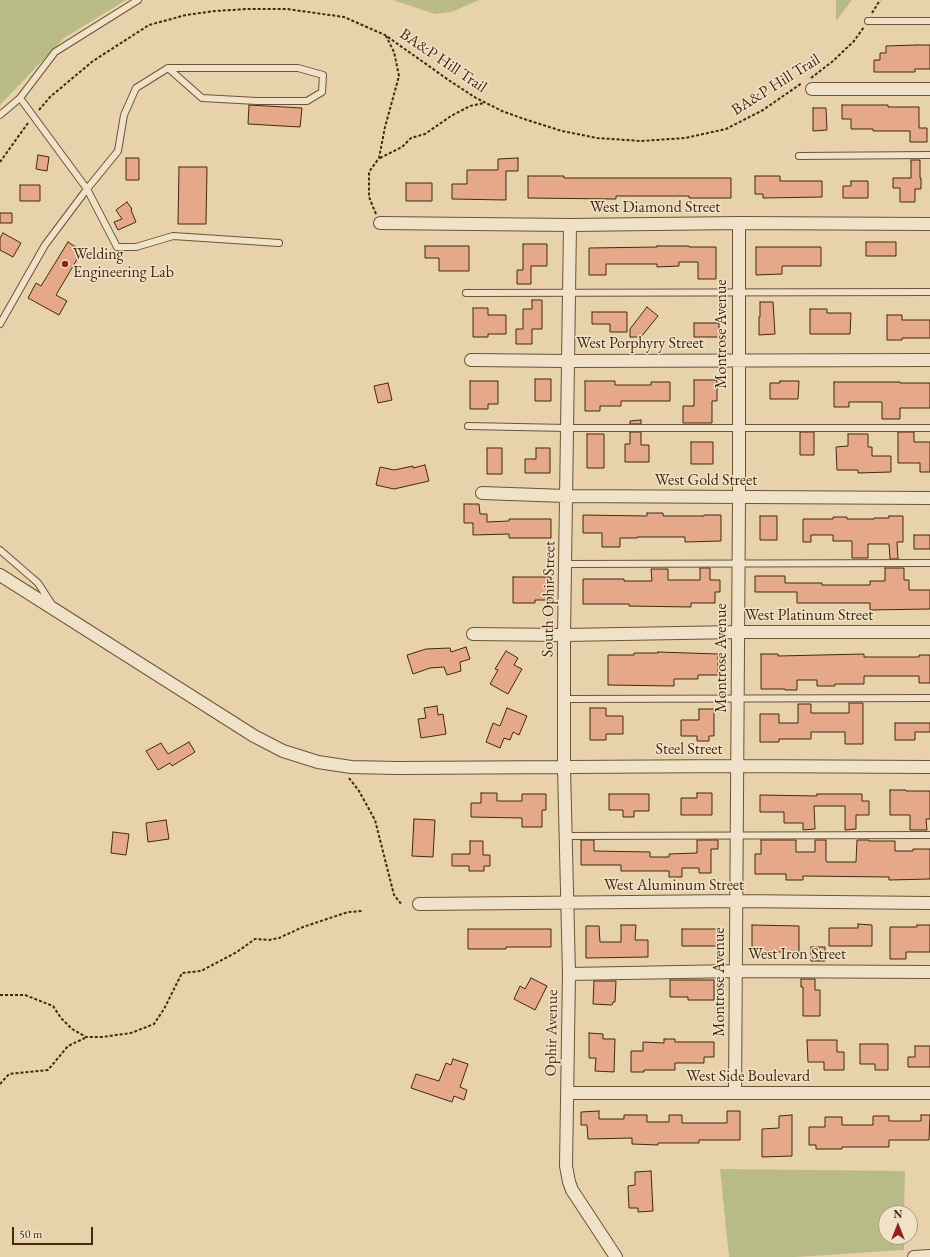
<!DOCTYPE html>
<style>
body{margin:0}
#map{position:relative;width:930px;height:1257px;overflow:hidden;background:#e8d2ac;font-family:"EB Garamond",serif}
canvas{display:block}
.north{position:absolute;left:878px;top:1205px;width:40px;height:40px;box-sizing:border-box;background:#f0e2c9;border:1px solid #ab987f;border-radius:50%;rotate:0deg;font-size:11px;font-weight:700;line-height:16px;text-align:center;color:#432a0f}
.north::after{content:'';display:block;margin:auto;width:14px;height:18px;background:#8f2418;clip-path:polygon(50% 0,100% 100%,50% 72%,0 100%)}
.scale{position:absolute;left:12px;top:1227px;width:81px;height:18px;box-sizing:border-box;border:2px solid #432a0f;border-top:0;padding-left:5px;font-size:12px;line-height:14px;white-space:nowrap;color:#432a0f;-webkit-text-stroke:3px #f0e2c9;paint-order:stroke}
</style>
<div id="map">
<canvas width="930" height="1257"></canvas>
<div class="north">N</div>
<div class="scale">50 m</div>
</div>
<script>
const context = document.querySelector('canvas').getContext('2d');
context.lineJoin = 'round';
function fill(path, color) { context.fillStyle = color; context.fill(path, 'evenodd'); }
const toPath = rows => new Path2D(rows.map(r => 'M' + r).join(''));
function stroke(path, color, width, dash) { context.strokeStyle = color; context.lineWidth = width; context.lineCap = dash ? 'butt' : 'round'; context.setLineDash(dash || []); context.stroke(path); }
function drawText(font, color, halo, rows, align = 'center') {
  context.font = font + ' "EB Garamond",serif'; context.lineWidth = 3; context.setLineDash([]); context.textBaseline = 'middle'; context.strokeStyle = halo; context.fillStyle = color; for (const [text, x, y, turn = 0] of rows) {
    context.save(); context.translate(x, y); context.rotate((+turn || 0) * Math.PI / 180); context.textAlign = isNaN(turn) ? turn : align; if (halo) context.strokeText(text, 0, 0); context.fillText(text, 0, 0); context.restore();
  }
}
const green = toPath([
 [0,0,126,0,64,38,0,105],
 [393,0,479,0,452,12,435,14],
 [836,0,852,0,836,21],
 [720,1169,905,1171,904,1213,886,1213,886,1237,904,1237,904,1250,795,1257,729,1257]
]);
const building = toPath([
 [917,45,930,45,930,69,915,69,915,72,874,72,874,60,880,60,880,53,886,53,886,46,917,45],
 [249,105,302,108,300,127,248,124,249,105],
 [842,105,888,105,888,107,919,107,919,128,927,128,927,142,910,142,910,131,873,131,873,129,851,129,851,119,842,119,842,105],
 [813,108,826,108,827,130,813,131,813,108],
 [38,155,49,157,47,171,36,169,38,155],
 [126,158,139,158,139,180,126,180,126,158],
 [518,158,518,171,506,171,506,200,452,199,452,184,467,184,467,170,498,170,498,159,518,158],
 [911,160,920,160,920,178,921,178,921,189,915,189,915,202,900,202,900,188,893,188,893,178,911,178,911,160],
 [179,167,207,167,206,224,178,224,179,167],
 [528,176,564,176,564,178,731,178,731,198,689,198,689,196,616,196,616,199,528,198,528,176],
 [755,176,780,176,780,181,822,181,822,197,763,198,763,194,755,194,755,176],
 [851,181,868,181,868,198,843,198,843,186,851,186,851,181],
 [406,183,432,183,432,201,406,201,406,183],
 [20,185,40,185,40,201,20,201,20,185],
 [127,202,132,209,131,210,136,222,118,230,114,222,122,219,116,210,127,202],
 [0,213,12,213,12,223,0,223,0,213],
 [3,233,21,243,13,257,0,250,0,238,3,233],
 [68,242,82,251,56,295,67,301,59,315,28,298,36,283,41,286,68,242],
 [866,242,896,242,896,256,866,256,866,242],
 [523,244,547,244,547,266,531,266,531,284,517,284,517,270,523,270,523,244],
 [425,246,469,246,469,271,439,271,439,258,425,258,425,246],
 [657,246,689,246,689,247,716,247,716,279,698,279,698,262,679,262,679,266,657,267,657,264,606,264,606,275,589,275,589,248,657,247,657,246],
 [756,247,821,247,821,266,782,266,782,274,756,275,756,247],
 [532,300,542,300,542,329,532,329,532,344,516,344,516,329,523,329,523,309,532,309,532,300],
 [760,302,773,302,775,334,759,335,759,317,760,317,760,302],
 [647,307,658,316,641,337,630,337,630,329,647,307],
 [473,308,488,308,488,315,506,315,506,334,488,334,488,337,473,337,473,308],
 [810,309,827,309,827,313,851,313,850,334,810,334,810,309],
 [592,312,627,312,627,332,610,332,610,324,592,324,592,312],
 [887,315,902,315,902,320,930,320,930,338,902,338,902,340,887,340,887,315],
 [694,323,719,323,719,337,694,337,694,323],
 [535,379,551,379,551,401,535,401,535,379],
 [694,380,717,380,717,401,712,401,712,423,683,423,683,406,694,406,694,380],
 [470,381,498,381,498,404,488,404,488,409,470,409,470,381],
 [585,381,615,381,615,385,651,385,651,382,670,382,670,401,621,401,621,406,600,406,600,411,585,411,585,381],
 [780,381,799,381,798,399,770,399,770,383,780,383,780,381],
 [834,382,900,382,900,383,930,383,930,408,900,408,900,419,882,419,882,402,849,402,849,407,834,407,834,382],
 [388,383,392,400,378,403,374,386,388,383],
 [641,420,641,424,630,424,630,421,641,420],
 [630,432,641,432,641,445,649,445,649,462,625,462,625,444,630,444,630,432],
 [800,432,814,432,814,455,800,455,800,432],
 [898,432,914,432,914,442,930,442,930,472,920,472,920,463,898,463,898,432],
 [587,434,604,434,604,468,587,468,587,434],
 [848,434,868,434,868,447,872,447,872,456,891,456,891,472,858,473,858,470,837,470,836,447,848,446,848,434],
 [691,442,713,442,713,464,691,464,691,442],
 [487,448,502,448,502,474,487,474,487,448],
 [536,448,550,448,550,473,525,473,525,459,536,459,536,448],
 [425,465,429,481,394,489,376,485,380,467,394,470,413,466,413,468,425,465],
 [464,504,479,504,480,514,487,514,487,522,509,521,509,519,551,519,551,538,509,538,509,534,473,535,473,523,464,523,464,504],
 [647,513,663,513,663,516,704,516,704,515,721,515,721,541,685,542,685,537,637,537,637,538,620,538,620,547,602,547,602,533,583,533,583,515,647,516,647,513],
 [760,516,777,516,777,540,760,540,760,516],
 [889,516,903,516,903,542,897,542,898,559,890,559,889,544,868,544,868,558,852,558,852,541,833,541,833,535,811,535,811,542,803,542,803,519,833,519,833,517,847,517,847,519,874,519,874,518,889,518,889,516],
 [914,535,930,535,930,549,914,549,914,535],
 [700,568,710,568,710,580,720,580,720,592,715,592,715,603,691,603,691,607,629,606,629,604,583,604,583,579,624,579,624,581,652,581,651,569,668,569,668,580,700,580,700,568],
 [885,568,904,568,904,580,909,580,909,590,930,590,930,609,870,610,870,603,797,603,797,592,755,592,755,576,785,576,785,583,822,583,822,585,870,585,870,581,885,581,885,568],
 [513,577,551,577,551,600,535,600,535,603,513,603,513,577],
 [466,647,470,659,460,662,461,671,447,675,444,667,430,668,413,674,407,655,426,649,450,648,451,652,466,647],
 [506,651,518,658,514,665,522,669,508,694,490,684,498,670,495,669,506,651],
 [658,652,718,654,718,675,698,675,698,679,674,679,674,686,608,685,608,655,634,655,634,653,658,653,658,652],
 [761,654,778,654,778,656,864,654,864,657,919,657,919,655,930,655,930,683,919,683,919,676,864,676,864,684,835,684,835,686,817,686,817,680,797,680,797,690,785,690,785,689,761,689,761,654],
 [849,703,863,703,863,744,845,744,845,732,811,732,811,739,779,739,779,742,760,742,760,714,779,714,779,723,798,723,798,704,811,704,811,713,849,713,849,703],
 [437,706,438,715,443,714,446,734,421,738,418,719,426,718,424,708,437,706],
 [507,708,527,716,519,735,513,732,510,740,504,738,500,748,486,742,493,723,500,726,507,708],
 [590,708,606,708,606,716,623,716,623,734,606,734,606,740,590,740,590,708],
 [699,709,714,709,714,736,709,736,709,741,697,741,697,736,681,736,681,720,699,720,699,709],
 [895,723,930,723,930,732,915,732,915,740,895,740,895,723],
 [189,742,195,752,172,766,170,763,158,770,146,751,161,743,168,754,189,742],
 [890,790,906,790,906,791,930,791,930,819,926,819,927,830,910,830,910,815,890,815,890,790],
 [481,793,497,793,497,801,522,801,522,794,546,794,546,810,542,810,542,827,522,827,522,818,471,817,471,803,481,803,481,793],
 [697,793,712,793,712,815,681,815,681,798,697,798,697,793],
 [609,794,649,794,649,811,634,811,634,817,623,817,623,810,609,810,609,794],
 [817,794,862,794,862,801,869,801,869,815,856,815,856,829,845,830,845,806,814,806,815,829,803,830,803,823,784,823,784,812,760,812,760,795,817,796,817,794],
 [414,819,435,820,433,857,412,856,414,819],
 [166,820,169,839,148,842,146,823,166,820],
 [113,832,129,834,126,855,111,853,113,832],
 [581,840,594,840,594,851,650,852,650,857,669,857,669,854,697,853,697,840,718,840,718,849,711,849,711,873,699,873,699,868,682,868,682,877,669,877,669,871,621,871,621,865,581,865,581,840],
 [761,840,796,840,796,852,815,852,815,840,826,840,826,861,827,862,856,862,857,840,869,840,869,841,895,841,895,851,913,851,913,849,930,849,930,879,889,880,889,877,803,876,803,880,786,880,786,874,755,874,755,854,761,854,761,840],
 [470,841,483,841,483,855,490,855,490,866,484,866,484,871,469,871,469,866,452,866,452,854,470,854,470,841],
 [858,924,872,925,872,946,829,946,829,928,858,928,858,924],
 [621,925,636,925,635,940,648,940,648,957,586,958,586,926,599,926,600,942,621,942,621,925],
 [752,925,799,926,799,954,782,953,782,952,752,952,752,925],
 [917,925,930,925,930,952,906,952,906,959,890,959,890,927,917,927,917,925],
 [468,929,551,929,551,947,506,947,506,949,468,949,468,929],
 [682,929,720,929,720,946,682,946,682,929],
 [811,947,825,947,825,961,811,961,811,947],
 [531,978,547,986,535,1010,514,999,520,986,525,989,531,978],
 [801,979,815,979,815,990,820,990,820,1016,803,1016,803,987,801,987,801,979],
 [670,980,714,980,714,1000,688,1000,688,997,670,997,670,980],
 [594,981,616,981,615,1002,613,1002,612,1005,593,1004,594,981],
 [589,1033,603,1034,603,1039,615,1039,614,1072,595,1071,596,1058,589,1058,589,1033],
 [664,1039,675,1039,675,1042,714,1042,714,1057,704,1057,704,1063,675,1063,675,1070,644,1070,644,1072,631,1072,631,1051,643,1051,643,1042,664,1043,664,1039],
 [807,1040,837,1040,837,1052,844,1052,844,1070,824,1070,824,1062,808,1062,807,1040],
 [860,1044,888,1044,888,1070,875,1070,875,1064,860,1064,860,1044],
 [915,1046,930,1046,930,1067,908,1067,908,1057,915,1057,915,1046],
 [453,1059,468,1064,460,1087,467,1090,464,1100,454,1096,452,1102,411,1088,416,1074,439,1081,446,1063,451,1065,453,1059],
 [599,1111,599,1119,624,1119,624,1115,647,1115,647,1122,669,1122,669,1115,682,1115,682,1123,727,1123,727,1111,740,1111,740,1140,699,1140,699,1143,658,1143,658,1145,632,1144,632,1138,588,1139,587,1125,581,1125,581,1112,599,1111],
 [792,1115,792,1156,762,1157,762,1129,779,1128,779,1116,792,1115],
 [921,1115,930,1115,929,1140,889,1140,889,1147,842,1147,842,1149,816,1149,816,1145,809,1145,809,1127,825,1127,825,1117,842,1117,842,1125,873,1125,873,1116,889,1116,889,1121,921,1121,921,1115],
 [651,1171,653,1211,638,1212,638,1208,629,1208,628,1186,635,1185,635,1172,651,1171]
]);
const path = toPath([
 [872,13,880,0],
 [811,78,833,61,854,41,864,27],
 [39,110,50,97,93,61,149,25,186,15,215,11,247,9,287,9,344,17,385,35,450,81,476,98,502,111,524,119,562,131,597,138,641,141,685,138,726,129,763,110,802,83],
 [380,158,402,147,411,138,425,134,451,116,470,106,484,103],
 [0,162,28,123],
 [376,214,369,197,369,172,379,158,385,127,399,76,394,52,386,36],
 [349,778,359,791,375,820,394,895,402,905],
 [0,995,25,995,53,1006,61,1018,72,1029,86,1037,102,1037,131,1033,154,1024,164,1009,182,973,201,971,237,952,255,939,269,940,279,938,303,927,348,912,363,911],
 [0,1084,9,1074,48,1070,68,1046,85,1038]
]);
const lane = toPath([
 [868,21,930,21],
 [168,68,202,98,257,101,307,101,322,92,323,75,298,68,168,68,136,88,124,115,118,151,87,189,117,247,136,247,173,236,279,243],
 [20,98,55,52,138,0],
 [0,115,20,98,87,189,45,245,0,324],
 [799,156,930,155],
 [466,293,930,292],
 [468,426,567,428,930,428],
 [0,550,38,583,51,603],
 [565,564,930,563],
 [564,699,930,698],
 [565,836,930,835]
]);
const street = toPath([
 [812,89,930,89],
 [380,223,570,225,739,223,930,224],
 [570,225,564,635,564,767,569,974,566,1166,569,1182,572,1190,616,1257],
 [471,360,567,361,930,360],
 [482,493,566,496,930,498],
 [0,575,254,736,283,751,318,762,351,767,398,768,737,766,930,767],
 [473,634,564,635,738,632,930,632],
 [419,904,736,901,930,903],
 [569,974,736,971,930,972],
 [567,1093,930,1093],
 [735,1093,739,498,739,223],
 [914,1257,930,1256]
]);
const markers = [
 [65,264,4,"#8f2418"]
];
const streetNames = [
 ["BA&P Hill Trail",443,61,34],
 ["BA&P Hill Trail",776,85,-32],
 ["West Diamond Street",655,208],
 ["Montrose Avenue",722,334,-90],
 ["West Porphyry Street",640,344],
 ["West Gold Street",706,481],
 ["South Ophir Street",549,599,-89],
 ["West Platinum Street",809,616],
 ["Montrose Avenue",722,658,-90],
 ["Steel Street",689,750],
 ["West Aluminum Street",674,886],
 ["West Iron Street",797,955],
 ["Montrose Avenue",720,982,-90],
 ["Ophir Avenue",552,1033,-89],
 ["West Side Boulevard",748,1077]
];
const poiNames = [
 ["Welding",73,255],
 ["Engineering Lab",73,273]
];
fill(green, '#b9bb87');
fill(building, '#e5a888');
stroke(building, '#432a0f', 1);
stroke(lane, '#6c5436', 8);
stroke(street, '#6c5436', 14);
stroke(path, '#432a0f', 2, [3, 2]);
stroke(lane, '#f0e2c9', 6);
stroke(street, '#f0e2c9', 12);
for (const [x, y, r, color] of markers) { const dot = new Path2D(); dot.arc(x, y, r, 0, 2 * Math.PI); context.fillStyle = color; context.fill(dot); stroke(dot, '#f0e2c9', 1.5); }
drawText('16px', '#432a0f', '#f0e2c9', streetNames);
drawText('16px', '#432a0f', '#f0e2c9', poiNames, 'left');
</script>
